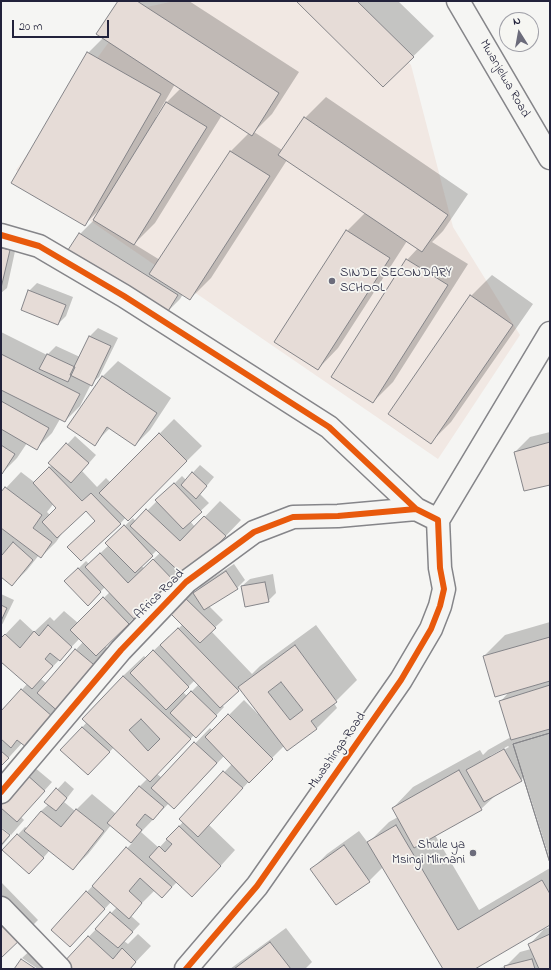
<!DOCTYPE html>
<style>
body{margin:0}
#map{position:relative;width:551px;height:970px;overflow:hidden;background:#f5f5f3;font-family:"Indie Flower",sans-serif}
canvas{display:block}
.frame{position:absolute;inset:0;border:2px solid #22223b;pointer-events:none}
.north{position:absolute;left:499px;top:12px;width:40px;height:40px;box-sizing:border-box;background:#f6f6f2;border:1px solid #a1a1a9;border-radius:50%;rotate:349deg;font-size:11px;font-weight:700;line-height:16px;text-align:center;color:#22223b}
.north::after{content:'';display:block;margin:auto;width:14px;height:18px;background:#6c6c7b;clip-path:polygon(50% 0,100% 100%,50% 72%,0 100%)}
.scale{position:absolute;left:12px;top:20px;width:97px;height:18px;box-sizing:border-box;border:2px solid #22223b;border-top:0;padding-left:5px;font-size:12px;line-height:14px;white-space:nowrap;color:#22223b;-webkit-text-stroke:3px #f6f6f2;paint-order:stroke}
</style>
<div id="map">
<canvas width="551" height="970"></canvas>
<div class="frame"></div>
<div class="north">N</div>
<div class="scale">20 m</div>
</div>
<script>
const context = document.querySelector('canvas').getContext('2d');
context.lineJoin = 'round';
function fill(path, color) { context.fillStyle = color; context.fill(path, 'evenodd'); }
const toPath = rows => new Path2D(rows.map(r => 'M' + r).join(''));
function stroke(path, color, width, dash) { context.strokeStyle = color; context.lineWidth = width; context.lineCap = dash ? 'butt' : 'round'; context.setLineDash(dash || []); context.stroke(path); }
function drawText(font, color, halo, rows, align = 'center') {
  context.font = font + ' "Indie Flower",sans-serif'; context.lineWidth = 3.5; context.setLineDash([]); context.textBaseline = 'middle'; context.strokeStyle = halo; context.fillStyle = color; for (const [text, x, y, turn = 0] of rows) {
    context.save(); context.translate(x, y); context.rotate((+turn || 0) * Math.PI / 180); context.textAlign = isNaN(turn) ? turn : align; if (halo) context.strokeText(text, 0, 0); context.fillText(text, 0, 0); context.restore();
  }
}
const built = toPath([
 [175,1,348,1,411,65,453,227,520,335,438,459,16,170,132,10]
]);
const shadow = toPath([
 [119,1,189,1,299,72,272,114,254,132,282,150,305,118,326,97,468,194,443,231,432,242,468,264,393,382,373,402,407,260,418,248,407,241,338,348,318,369,347,231,365,213,287,160,211,278,190,299,183,294,180,299,165,314,80,234,95,219,100,209,85,224,88,53,103,38],
 [175,84,181,88,167,102,157,118,156,117],
 [222,115,249,133,231,151,160,260,134,244,155,223],
 [298,1,398,1,434,36,383,86],
 [1,239,17,242,7,288,1,293],
 [492,275,533,304,451,422,430,443,471,296],
 [37,283,73,297,66,316,58,324,29,291],
 [98,328,118,338,99,377,91,384,80,406,65,421,60,419,52,433,37,448,27,443,17,458,2,473,1,472,1,332,47,355,56,346,80,357,90,336],
 [118,361,171,398,150,430,135,445,110,428,94,444,68,427,103,376],
 [174,419,202,446,128,519,126,517,120,524,84,532,96,520,86,510,65,529,56,542,41,557,39,555,27,570,12,585,1,576,1,494,6,488,21,472,34,482,52,465,50,463,75,436,96,455,82,471,97,487,106,478,111,483],
 [54,503,57,507,50,515,47,512],
 [550,432,550,484,515,452,530,437],
 [200,465,214,477,200,494,209,503,190,521,195,527,220,501,241,520,201,562,134,618,105,646,113,654,76,697,22,743,1,766,1,713,27,684,1,662,1,639,20,619,34,632,50,617,54,621,64,611,78,623,110,592,105,587,88,604,66,581,86,561,89,564,109,545,107,543,133,518,136,522,182,476,186,480],
 [157,550,160,553,144,568,141,566],
 [80,638,83,642,46,683,41,679],
 [234,564,245,580,237,588,209,606,223,620,211,631,252,674,260,666,316,625,357,680,334,703,337,708,317,728,287,750,284,746,252,778,209,825,235,850,207,881,177,882,162,897,155,890,130,915,140,924,124,941,128,944,138,934,151,946,129,969,38,969,22,958,37,944,64,963,117,907,111,902,85,930,87,892,132,843,111,825,88,854,73,869,50,850,37,865,4,850,25,827,28,829,41,811,49,804,46,802,65,781,74,789,64,802,75,811,92,794,116,814,139,787,148,778,114,747,103,759,62,750,87,722,123,676,144,656,146,658,169,636,170,637,183,624,169,611,192,589,195,592,202,585],
 [195,680,199,684,187,696,183,692],
 [240,688,259,713,258,714,244,700,213,731,210,728,162,778,157,774,194,735,196,737,224,707,222,705],
 [224,756,232,764,180,819,183,822,159,848,141,832,169,803,189,793],
 [273,574,276,593,268,601,242,586,250,579],
 [1,594,14,600,3,623,1,626],
 [550,622,550,860,524,777,521,780,497,794,481,809,435,835,479,910,550,868,550,924,473,969,444,969,383,867,369,881,312,869,327,854,359,831,368,843,389,822,398,817,393,808,413,787,480,750,483,755,488,750,511,737,501,701,510,691,484,656,505,635],
 [508,746,509,747,490,758,490,756],
 [34,767,52,782,21,817,24,820,11,835,1,827,1,803],
 [1,829,10,836,1,847],
 [1,882,38,920,1,957],
 [550,927,550,969,494,969,505,967,520,952,531,949,529,945,544,929],
 [286,928,312,962,305,969,230,969]
]);
const building = toPath([
 [118,1,137,1,279,93,252,136,96,34,118,1],
 [296,1,357,1,414,57,383,87,296,1],
 [87,52,161,94,85,226,11,183,87,52],
 [166,102,207,127,134,245,93,220,166,102],
 [304,117,448,215,422,252,278,155,304,117],
 [230,151,270,176,190,300,149,274,230,151],
 [346,230,390,258,318,370,274,342,346,230],
 [79,233,178,295,165,316,66,253,79,233],
 [1,248,10,250,1,288,1,248],
 [406,259,448,285,373,403,331,377,406,259],
 [28,290,66,305,58,325,21,310,28,290],
 [470,295,513,325,431,444,388,414,470,295],
 [89,336,111,346,92,386,70,375,89,336],
 [1,354,80,394,65,422,1,390,1,354],
 [47,354,75,367,68,382,39,369,47,354],
 [102,376,157,413,135,446,107,427,95,446,67,427,102,376],
 [1,401,49,428,37,450,1,429,1,401],
 [159,433,187,461,128,521,99,493,159,433],
 [550,442,550,485,524,491,514,452,550,442],
 [66,443,89,463,71,483,48,463,66,443],
 [1,445,15,454,2,474,1,474,1,445],
 [49,467,82,501,91,493,121,524,81,561,67,547,95,521,86,511,57,538,42,522,56,508,33,483,49,467],
 [192,472,207,486,196,499,181,485,192,472],
 [174,483,202,512,183,529,155,500,174,483],
 [5,487,42,515,33,528,52,542,41,558,1,528,1,492,5,487],
 [146,509,180,541,204,516,226,536,186,578,130,526,146,509],
 [124,525,153,556,135,573,105,543,124,525],
 [13,542,33,560,12,586,1,577,1,554,2,555,13,542],
 [100,553,128,583,153,559,176,583,136,621,85,567,100,553],
 [78,568,101,592,88,606,64,581,78,568],
 [226,571,238,589,204,610,193,593,226,571],
 [265,582,269,602,245,607,241,586,265,582],
 [183,596,216,628,200,643,168,611,183,596],
 [103,597,129,624,96,656,70,630,103,597],
 [1,605,7,608,1,621,1,605],
 [48,625,72,647,60,661,50,653,45,659,53,666,32,689,1,662,1,638,5,634,20,648,34,631,39,636,48,625],
 [178,628,239,691,220,708,160,645,178,628],
 [550,637,550,681,495,697,483,656,550,637],
 [295,645,337,702,311,721,317,729,287,751,238,687,295,645],
 [281,682,303,710,290,720,268,692,281,682],
 [75,649,99,669,61,714,37,693,75,649],
 [153,650,189,687,166,710,130,673,153,650],
 [123,676,191,739,150,782,82,719,123,676],
 [141,719,160,739,148,751,129,730,141,719],
 [550,685,550,729,511,740,499,701,550,685],
 [21,689,53,717,26,747,17,740,11,748,1,739,1,711,21,689],
 [191,691,217,716,196,738,170,713,191,691],
 [228,714,273,759,249,783,205,737,228,714],
 [82,727,110,752,88,775,60,750,82,727],
 [550,733,550,863,513,744,550,733],
 [550,733,550,863,513,744,550,733],
 [194,742,217,763,174,809,151,788,194,742],
 [504,749,522,781,484,802,466,770,504,749],
 [1,751,9,758,1,766,1,751],
 [459,770,482,810,414,848,392,808,459,770],
 [223,771,243,788,198,837,179,819,223,771],
 [26,774,45,791,17,822,1,808,1,801,26,774],
 [139,786,164,807,153,820,145,814,136,825,142,830,131,843,107,823,139,786],
 [56,788,67,798,56,811,44,802,56,788],
 [76,809,104,831,73,870,24,831,41,811,61,827,76,809],
 [396,825,458,930,542,880,550,894,550,925,475,969,443,969,367,842,396,825],
 [179,826,221,866,192,897,149,857,159,846,165,852,172,844,166,839,179,826],
 [1,828,10,835,1,845,1,828],
 [17,834,44,858,29,874,2,850,17,834],
 [344,845,370,882,336,905,310,869,344,845],
 [126,847,172,887,162,898,140,878,129,891,142,903,129,919,92,886,126,847],
 [86,891,105,909,70,947,51,930,86,891],
 [110,912,133,932,118,948,95,929,110,912],
 [1,913,24,936,1,958,1,913],
 [550,934,550,969,539,969,528,944,550,934],
 [88,936,113,959,122,948,136,962,130,969,67,969,62,964,88,936],
 [270,942,291,969,234,969,270,942],
 [21,959,36,969,14,969,21,959],
 [532,959,535,969,505,969,504,966,532,959]
]);
const minor = toPath([
 [458,1,550,158],
 [1,235,39,246,124,296,329,427,416,509],
 [438,520,550,333],
 [1,792,121,650,186,582,254,532,293,517,338,516,416,509,438,520],
 [1,908,60,969],
 [186,969,257,886,401,680,431,629,440,606,444,589,440,568,438,520]
]);
const cycleway = toPath([
 [1,235,39,246,124,296,329,427,416,509],
 [1,792,121,650,186,582,254,532,293,517,338,516,416,509,438,520,440,568,444,589,440,606,431,629,401,680,257,886,186,969]
]);
const markers = [
 [332,281,4,"#6c6c7b"],
 [473,853,4,"#6c6c7b"]
];
const streetNames = [
 ["Mwanjelwa Road",504,79,60],
 ["Africa Road",160,595,-45],
 ["Mwashinga Road",338,751,-55]
];
const poiNames = [
 ["SINDE SECONDARY",340,274],
 ["SCHOOL",340,289],
 ["Shule ya",465,846,"right"],
 ["Msingi Mlimani",465,861,"right"]
];
fill(built, '#f1e8e3');
fill(shadow, '#0003');
fill(building, '#e6dcd7');
stroke(building, '#858589', 1);
stroke(minor, '#858589', 25);
stroke(minor, '#f5f5f3', 22);
stroke(cycleway, '#e8590c', 6);
for (const [x, y, r, color] of markers) { const dot = new Path2D(); dot.arc(x, y, r, 0, 2 * Math.PI); context.fillStyle = color; context.fill(dot); stroke(dot, '#f6f6f2', 1.5); }
drawText('13px', '#22223b', '#f6f6f2', streetNames);
drawText('13px', '#22223b', '#f6f6f2', poiNames, 'left');
</script>
